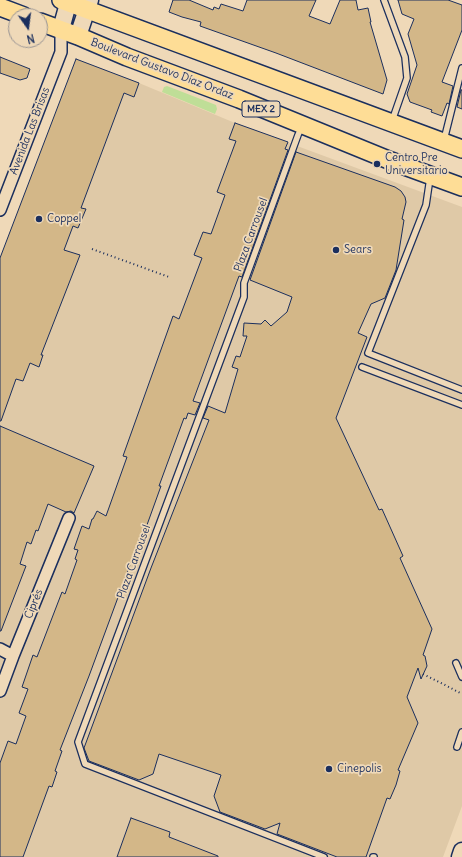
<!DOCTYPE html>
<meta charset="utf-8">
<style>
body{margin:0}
#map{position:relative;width:462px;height:857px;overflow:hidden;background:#efd9b8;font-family:Delius,sans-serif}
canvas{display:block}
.north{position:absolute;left:8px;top:8px;width:40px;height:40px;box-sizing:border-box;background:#efd9b8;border:1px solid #9a9594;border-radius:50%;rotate:166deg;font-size:11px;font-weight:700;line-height:16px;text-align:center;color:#1b2f5e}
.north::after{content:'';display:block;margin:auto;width:14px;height:18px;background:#1b2f5e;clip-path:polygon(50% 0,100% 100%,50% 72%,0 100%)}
</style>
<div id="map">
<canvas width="462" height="857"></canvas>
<div class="north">N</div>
</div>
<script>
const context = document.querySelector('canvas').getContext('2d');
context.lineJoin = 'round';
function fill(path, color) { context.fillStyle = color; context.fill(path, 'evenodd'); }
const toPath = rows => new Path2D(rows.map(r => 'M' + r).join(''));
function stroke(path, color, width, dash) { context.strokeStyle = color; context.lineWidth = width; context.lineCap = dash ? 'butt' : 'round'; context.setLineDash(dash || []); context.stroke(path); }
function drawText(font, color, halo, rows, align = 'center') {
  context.font = font + ' Delius,sans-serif'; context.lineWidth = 3.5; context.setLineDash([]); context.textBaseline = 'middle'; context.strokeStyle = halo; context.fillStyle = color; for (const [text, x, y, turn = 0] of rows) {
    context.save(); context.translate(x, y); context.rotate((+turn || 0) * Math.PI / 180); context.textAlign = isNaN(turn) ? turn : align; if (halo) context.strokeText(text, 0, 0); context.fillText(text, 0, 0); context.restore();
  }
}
const built = toPath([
 [76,59,139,83,235,123,462,207,462,806,443,857,0,857,0,258]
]);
const green = toPath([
 [167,86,216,105,217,109,215,114,162,92,164,87]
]);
const building = toPath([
 [173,0,189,0,213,10,214,7,219,9,221,4,243,11,247,0,316,0,309,16,330,24,340,0,356,0,358,10,368,8,371,22,370,22,387,80,383,94,276,53,200,26,201,22,182,17,169,12,173,0],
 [398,0,448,0,462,5,462,30,442,82,453,86,449,104,447,103,442,116,431,112,432,110,410,102,407,94,417,65,408,34,414,19,402,14,398,0],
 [0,57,30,69,27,78,20,80,0,73,0,57],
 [76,59,139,83,134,97,124,93,81,208,86,209,78,228,73,226,64,250,80,255,41,355,43,355,39,367,30,363,23,381,16,379,1,421,0,421,0,258,76,59],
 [461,90,462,90,462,109,457,107,461,90],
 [235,123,288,142,285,149,288,150,242,277,239,276,193,401,200,403,195,415,188,413,186,419,184,418,159,486,161,486,143,536,141,535,89,676,60,750,62,751,55,771,57,772,52,787,49,786,23,857,0,857,0,763,8,741,16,744,26,716,19,713,28,689,22,687,33,655,37,657,62,592,65,594,77,560,75,559,78,550,74,549,82,526,89,529,92,519,93,519,97,511,106,516,127,457,123,456,173,316,179,319,202,258,194,255,203,232,211,234,225,195,217,192,236,141,229,139,235,123],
 [296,152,395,187,401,191,405,197,406,202,402,219,404,220,396,270,385,298,371,304,358,333,367,337,336,418,379,510,382,509,403,556,400,558,432,629,423,655,425,656,427,666,421,679,418,668,407,697,418,723,398,770,400,771,396,785,390,799,387,798,366,857,337,857,277,834,280,823,265,829,220,812,214,796,221,775,159,754,153,774,139,780,89,761,84,748,151,568,209,420,203,418,208,406,225,413,238,369,232,367,236,356,240,357,247,336,243,336,244,323,261,324,265,320,271,326,287,312,292,297,250,280,296,152],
 [0,426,94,466,74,513,71,511,66,512,48,504,38,531,36,530,31,544,27,542,20,564,26,566,1,631,0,631,0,426],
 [131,818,170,832,169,837,218,856,218,857,117,857,131,818]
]);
const path = toPath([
 [92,249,169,277],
 [423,674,447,686,462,694]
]);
const lane = toPath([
 [384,0,405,57,407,78,392,121],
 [302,126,298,135,244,283,244,297,78,742,85,764,324,857],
 [444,140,462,68],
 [430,178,426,205,368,353,462,390],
 [362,367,462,405],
 [456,663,462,677],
 [457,747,462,732],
 [373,857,374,857]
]);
const street = toPath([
 [0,210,61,52,61,29],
 [0,649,13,656],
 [0,691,13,656,69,518]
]);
const secondary = toPath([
 [61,29,69,0],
 [78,36,90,0],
 [460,857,462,851]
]);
const primary = toPath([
 [61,0,462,149],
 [0,7,24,16],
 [40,22,78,36,127,57,239,99,391,161,462,187]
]);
const markers = [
 [377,164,4,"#1b2f5e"],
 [39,219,4,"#1b2f5e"],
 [336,250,4,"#1b2f5e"],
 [329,769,4,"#1b2f5e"]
];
const shields = [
 [261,109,38]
];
const shieldNames = [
 ["MEX 2",261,109]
];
const streetNames = [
 ["Boulevard Gustavo Díaz Ordaz",162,69,21],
 ["Avenida Las Brisas",30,131,-69],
 ["Plaza Carrousel",251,235,-70],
 ["Plaza Carrousel",134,562,-70],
 ["Ciprés",34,604,-68]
];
const poiNames = [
 ["Centro Pre",385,158],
 ["Universitario",385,171],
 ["Coppel",47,219],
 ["Sears",344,250],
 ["Cinepolis",337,769]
];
fill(built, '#dfc9a7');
fill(green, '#bfde97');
fill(building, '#d3b788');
stroke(building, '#1b2f5e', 1);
stroke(lane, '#1b2f5e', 8);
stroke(street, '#1b2f5e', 14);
stroke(secondary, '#1b2f5e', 19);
stroke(primary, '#1b2f5e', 20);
stroke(path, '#1b2f5e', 2, [1, 3]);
stroke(lane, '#efd9b8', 5.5);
stroke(street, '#efd9b8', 11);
stroke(secondary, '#efd9b8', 16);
stroke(primary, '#fedd96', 17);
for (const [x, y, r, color] of markers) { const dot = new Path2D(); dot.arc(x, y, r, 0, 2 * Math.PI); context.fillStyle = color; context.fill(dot); stroke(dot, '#efd9b8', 1.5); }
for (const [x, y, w] of shields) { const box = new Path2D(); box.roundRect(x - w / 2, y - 8, w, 16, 3); context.fillStyle = '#efd9b8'; context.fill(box); stroke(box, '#1b2f5e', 1); }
drawText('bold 10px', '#1b2f5e', null, shieldNames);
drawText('11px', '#1b2f5e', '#efd9b8', streetNames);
drawText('11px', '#1b2f5e', '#efd9b8', poiNames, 'left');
</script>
